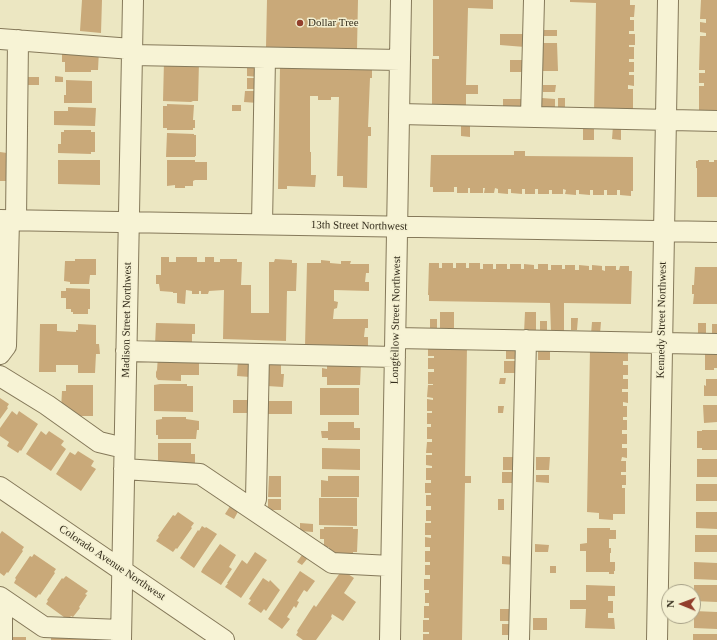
<!DOCTYPE html>
<style>
body{margin:0}
#map{position:relative;width:717px;height:640px;overflow:hidden;background:#ece7c2;font-family:Georgia,serif}
canvas{display:block}
.north{position:absolute;left:661px;top:584px;width:40px;height:40px;box-sizing:border-box;background:#f4f0d1;border:1px solid #a8a289;border-radius:50%;rotate:271deg;font-size:11px;font-weight:700;line-height:16px;text-align:center;color:#352e1d}
.north::after{content:'';display:block;margin:auto;width:14px;height:18px;background:#923e2c;clip-path:polygon(50% 0,100% 100%,50% 72%,0 100%)}
</style>
<div id="map">
<canvas width="717" height="640"></canvas>
<div class="north">N</div>
</div>
<script>
const context = document.querySelector('canvas').getContext('2d');
context.lineJoin = 'round';
function fill(path, color) { context.fillStyle = color; context.fill(path, 'evenodd'); }
const toPath = rows => new Path2D(rows.map(r => 'M' + r).join(''));
function stroke(path, color, width, dash) { context.strokeStyle = color; context.lineWidth = width; context.lineCap = dash ? 'butt' : 'round'; context.setLineDash(dash || []); context.stroke(path); }
function drawText(font, color, halo, rows, align = 'center') {
  context.font = font + ' Georgia,serif'; context.lineWidth = 3; context.setLineDash([]); context.textBaseline = 'middle'; context.strokeStyle = halo; context.fillStyle = color; for (const [text, x, y, turn = 0] of rows) {
    context.save(); context.translate(x, y); context.rotate((+turn || 0) * Math.PI / 180); context.textAlign = isNaN(turn) ? turn : align; if (halo) context.strokeText(text, 0, 0); context.fillText(text, 0, 0); context.restore();
  }
}
const building = toPath([
 [82,0,102,0,101,33,80,31],
 [267,0,358,0,357,49,266,47],
 [433,0,493,0,493,9,468,8,466,85,478,85,478,94,466,94,466,110,432,107,432,59,439,59,439,56,433,56],
 [570,0,630,0,630,5,635,5,634,17,630,17,630,20,634,20,634,31,629,31,629,34,635,34,635,45,629,45,629,47,634,47,634,59,629,59,629,62,634,62,634,72,629,72,629,75,634,75,634,86,628,85,628,89,633,89,633,110,594,112,596,3,570,2],
 [701,0,717,0,717,115,699,112,699,86,704,86,704,83,699,83,699,73,705,73,705,70,699,70,700,36,706,36,706,33,700,32,700,22,706,23,706,19,700,19],
 [544,30,557,30,557,36,544,36],
 [500,34,525,34,525,47,500,45],
 [542,43,557,43,558,71,543,71],
 [62,50,99,50,98,70,91,70,91,72,65,72,65,62,62,62],
 [510,60,525,60,525,72,510,72],
 [164,61,199,62,198,101,193,101,191,102,163,101],
 [247,63,260,63,259,77,247,76],
 [280,67,372,69,372,78,370,78,368,127,371,127,371,136,368,136,367,188,343,187,343,176,337,176,339,97,331,97,331,100,318,100,318,96,310,96,310,152,311,152,311,175,316,175,315,187,287,186,287,189,278,189],
 [55,76,63,77,63,82,55,82],
 [27,77,39,77,39,85,27,85],
 [247,78,259,78,259,89,247,89],
 [66,80,92,81,92,103,64,103,64,95,66,95],
 [543,85,556,85,555,92,543,92],
 [245,91,259,91,258,103,244,102],
 [542,98,555,99,555,113,542,112],
 [558,98,565,98,565,108,558,108],
 [503,99,521,99,521,112,503,111],
 [167,104,194,105,193,120,195,120,195,128,193,128,193,130,167,130,167,128,163,128,163,106,167,106],
 [232,105,241,105,241,111,232,111],
 [68,107,96,108,95,126,54,125,54,111,68,111],
 [461,122,470,122,470,137,461,136],
 [583,126,594,126,594,140,583,140],
 [613,126,621,126,621,140,612,139],
 [64,130,91,130,91,132,95,132,95,152,91,152,91,154,58,153,58,144,61,144,61,132,64,132],
 [167,133,194,134,194,135,196,135,196,156,195,156,195,157,166,157],
 [514,151,525,151,525,156,633,157,633,191,631,191,631,196,620,195,620,190,617,190,617,195,607,195,607,190,604,190,604,195,593,195,593,190,590,190,590,195,579,194,579,190,576,190,576,195,565,194,566,190,563,189,563,194,552,194,552,190,549,190,549,194,538,194,538,189,535,189,535,194,525,194,525,189,522,189,522,194,511,193,511,189,508,189,508,194,498,193,498,189,495,188,494,193,484,193,485,188,483,188,483,193,470,193,470,188,468,188,468,193,457,193,457,187,454,187,454,192,433,192,433,187,430,187,431,155,514,155],
 [0,152,7,153,11,181,0,181],
 [58,160,100,160,100,185,58,184],
 [167,160,195,160,195,162,207,162,207,180,195,180,193,181,193,186,185,186,185,188,175,188,175,185,167,186],
 [698,160,709,160,709,162,714,162,714,160,717,160,717,197,697,197,697,168,696,168,696,161,698,161],
 [161,257,169,257,169,262,176,262,176,257,197,257,197,262,205,262,205,257,214,257,214,262,220,262,220,259,237,259,237,262,242,262,241,285,251,285,251,313,269,313,269,262,274,262,275,259,292,260,292,263,297,263,296,291,287,291,286,341,223,339,224,290,209,291,208,294,201,294,201,291,199,291,199,294,192,294,192,291,186,290,185,304,177,303,177,293,173,293,173,292,160,291,159,284,156,284,156,275,161,275],
 [75,259,96,259,96,275,90,275,89,284,70,284,70,282,64,281,65,261,75,261],
 [321,260,330,261,330,263,341,264,341,261,351,261,350,264,369,264,369,273,366,273,365,282,369,282,369,291,334,290,334,301,338,302,337,308,334,309,333,319,368,319,368,328,365,328,364,337,368,337,368,346,305,346,307,263,321,263],
 [429,263,439,263,439,268,442,268,442,263,453,263,453,268,456,268,456,263,466,263,466,268,469,268,469,263,480,263,480,269,483,269,483,264,493,264,493,269,496,269,496,264,507,264,507,269,510,269,510,264,521,264,521,269,524,269,524,264,534,265,534,269,538,269,538,264,548,264,548,270,551,270,551,265,562,265,562,269,565,269,565,265,575,265,575,270,579,270,579,265,589,266,589,270,592,270,592,265,602,266,602,270,605,271,605,266,616,266,616,270,619,270,620,266,629,266,629,271,632,271,631,304,564,303,564,332,551,332,550,303,429,301,429,295,428,295],
 [695,267,717,267,717,304,693,304,694,294,692,294,692,285,694,285],
 [66,288,90,289,90,309,88,309,88,314,73,314,73,312,71,312,71,309,66,309,66,298,61,298,61,291,66,291],
 [440,312,454,312,454,328,440,328],
 [525,312,536,312,536,333,524,333],
 [571,318,578,318,577,330,571,330],
 [430,319,437,319,437,331,430,331],
 [540,321,547,321,547,333,540,333],
 [592,322,601,322,600,334,591,334],
 [156,323,195,324,195,334,192,334,192,346,155,345],
 [698,323,706,323,706,337,698,336],
 [40,324,57,324,57,331,76,332,76,330,78,330,78,324,96,325,96,344,99,344,100,354,96,354,95,373,78,373,78,365,56,365,56,372,39,372],
 [712,324,717,324,717,337,712,337],
 [428,346,467,346,465,476,471,476,471,483,465,483,462,640,423,640,423,634,429,634,429,632,423,632,423,620,429,620,429,618,424,618,424,606,429,606,429,603,425,603,425,593,429,593,429,590,424,590,424,579,430,579,430,575,425,575,425,565,430,565,430,562,425,562,425,551,430,551,430,547,425,547,425,537,431,538,431,535,425,535,425,523,431,523,431,521,426,521,426,510,431,510,431,506,426,506,426,495,431,495,431,493,425,493,425,483,431,483,431,480,426,480,426,468,432,468,432,466,426,465,426,455,432,455,432,453,426,453,427,442,432,442,432,439,427,439,427,427,431,427,431,424,427,424,427,413,432,413,432,411,427,411,427,399,433,400,433,398,427,397,428,385,433,385,433,384,428,384,428,372,434,372,434,369,428,369,428,358,434,358,434,356,428,356],
 [506,346,519,346,519,359,506,359],
 [538,347,550,347,550,360,538,360],
 [590,349,628,350,628,361,623,361,623,365,628,365,628,375,623,375,623,379,628,379,628,389,622,389,622,392,628,392,628,403,623,402,623,406,627,406,627,417,623,417,623,420,627,420,627,430,622,430,622,434,627,434,627,444,622,444,622,448,627,448,627,458,622,457,621,461,626,461,626,472,621,472,621,475,626,475,626,485,622,485,622,488,625,488,625,514,613,514,613,520,599,519,599,513,587,512],
 [705,350,717,350,717,368,714,368,714,370,705,370],
 [158,356,199,357,199,375,181,375,181,381,158,380,156,377,156,372,157,370],
 [238,360,250,361,250,377,237,376],
 [504,361,519,361,519,373,504,373],
 [267,362,281,362,281,374,284,374,283,387,267,386],
 [327,363,361,363,360,385,327,385,327,377,322,377,322,368,327,369],
 [500,378,506,378,505,384,499,384],
 [706,379,717,379,717,396,704,396,704,385,706,386],
 [160,384,187,384,187,386,193,386,193,412,154,411,154,385],
 [66,385,93,385,93,416,67,416,61,409,62,391,66,391],
 [320,388,359,388,359,415,320,415],
 [0,398,9,404,7,407,8,408,0,419],
 [233,400,249,400,249,413,233,413],
 [268,401,292,401,292,414,268,414],
 [703,405,717,405,717,422,704,423],
 [498,406,504,406,503,413,498,413],
 [12,411,17,415,19,411,38,424,21,451,20,450,18,453,7,446,9,442,0,436,0,428],
 [162,417,186,417,186,419,199,421,199,430,197,430,196,439,158,439,158,435,156,435,156,420,162,419],
 [328,422,354,422,354,428,360,428,360,440,328,440,328,438,322,438,321,431,328,431],
 [702,430,717,430,717,450,702,450,702,448,697,448,697,431,702,431],
 [41,431,46,435,49,431,64,441,61,445,66,449,51,471,26,454],
 [158,443,191,443,191,454,195,454,195,463,158,463],
 [322,448,360,449,360,470,322,469],
 [78,451,94,461,91,466,96,469,81,491,56,474,70,452,75,455],
 [503,457,517,457,517,470,503,470],
 [536,457,550,457,549,470,536,470],
 [697,459,717,459,717,477,697,477],
 [502,472,517,472,516,483,502,483],
 [536,475,549,475,549,483,536,482],
 [269,476,281,476,281,497,268,497],
 [328,476,359,476,359,497,321,497,321,480,328,481],
 [696,484,717,484,717,501,696,501],
 [319,498,357,498,357,526,319,525],
 [268,499,281,499,281,510,268,510],
 [498,499,504,499,504,510,498,510],
 [232,503,240,508,234,519,225,514],
 [178,512,194,523,191,527,192,528,177,549,176,548,173,552,156,541,159,537,158,536,173,515,175,516],
 [696,512,717,512,717,529,696,528],
 [300,523,313,524,313,532,300,531],
 [202,526,205,528,206,527,217,534,194,568,180,558,198,530,199,531],
 [324,527,353,527,353,529,358,529,357,552,353,552,353,553,329,553,329,547,324,547,324,539,320,539,320,529,324,529],
 [587,528,610,528,610,530,616,530,616,539,609,539,609,548,611,548,611,553,610,553,610,562,615,562,615,571,614,571,614,574,609,574,609,572,586,572,586,551,580,551,580,544,587,543],
 [2,531,24,547,22,550,23,551,8,573,7,572,4,576,0,573,0,534],
 [695,535,717,535,717,552,695,552],
 [220,544,236,555,229,567,232,569,221,585,201,572,203,568],
 [535,544,549,545,548,552,535,552],
 [255,552,267,560,241,598,225,587,228,583,227,583,242,560,247,564],
 [34,554,56,569,54,572,55,573,40,595,39,594,36,598,14,583,16,579,15,578,30,556,32,557],
 [302,555,307,559,302,565,297,562],
 [502,556,515,557,515,565,502,564],
 [694,562,717,563,717,580,694,579],
 [550,566,556,566,556,573,550,573],
 [342,570,354,578,344,593,356,602,343,621,332,614,331,617,332,618,316,640,303,640,296,635,298,632,297,631,314,605,316,607],
 [300,571,315,581,307,592,304,590,297,601,299,602,296,608,294,606,287,617,290,619,282,629,268,619],
 [66,576,88,591,85,594,87,595,79,607,80,608,73,617,71,616,68,620,46,604,48,601,47,600,62,578,63,579],
 [263,578,269,582,270,580,280,590,266,611,264,609,261,613,248,604,251,600,249,599],
 [586,585,615,586,615,596,608,596,608,601,613,601,613,613,608,613,608,618,614,618,615,629,585,628,586,609,570,609,570,600,586,600],
 [694,585,717,585,717,602,694,601],
 [500,609,515,609,514,621,500,621],
 [694,611,717,612,717,629,694,628],
 [533,618,547,618,547,630,533,630],
 [502,624,517,624,516,635,502,635],
 [693,634,717,634,717,640,693,640],
 [51,636,91,636,91,640,51,640],
 [12,637,26,637,26,640,12,640]
]);
const minor = toPath([
 [0,39,132,49],
 [132,55,400,60],
 [399,114,717,121],
 [531,117,534,0],
 [0,220,717,232],
 [16,220,18,40],
 [262,224,265,58],
 [396,338,717,344],
 [126,351,395,357],
 [0,354,6,346,9,220],
 [0,376,47,405,99,442,124,448],
 [124,469,200,474,332,563,391,566],
 [0,487,224,640],
 [252,509,256,499,259,354],
 [0,597,44,627,121,630],
 [2,640,2,616,7,602],
 [121,640,133,0],
 [390,640,401,0],
 [519,640,526,340],
 [657,640,668,0]
]);
const markers = [
 [300,23,4,"#923e2c"]
];
const poiNames = [
 ["Dollar Tree",308,23]
];
const streetNames = [
 ["13th Street Northwest",359,226,1],
 ["Madison Street Northwest",127,320,-89],
 ["Longfellow Street Northwest",396,320,-89],
 ["Kennedy Street Northwest",662,320,-89],
 ["Colorado Avenue Northwest",112,563,34]
];
fill(building, '#c9a979');
stroke(minor, '#85795a', 22);
stroke(minor, '#f7f3d5', 20);
for (const [x, y, r, color] of markers) { const dot = new Path2D(); dot.arc(x, y, r, 0, 2 * Math.PI); context.fillStyle = color; context.fill(dot); stroke(dot, '#f4f0d1', 1.5); }
drawText('11px', '#352e1d', '#f4f0d1', poiNames, 'left');
drawText('11px', '#352e1d', '#f4f0d1', streetNames);
</script>
